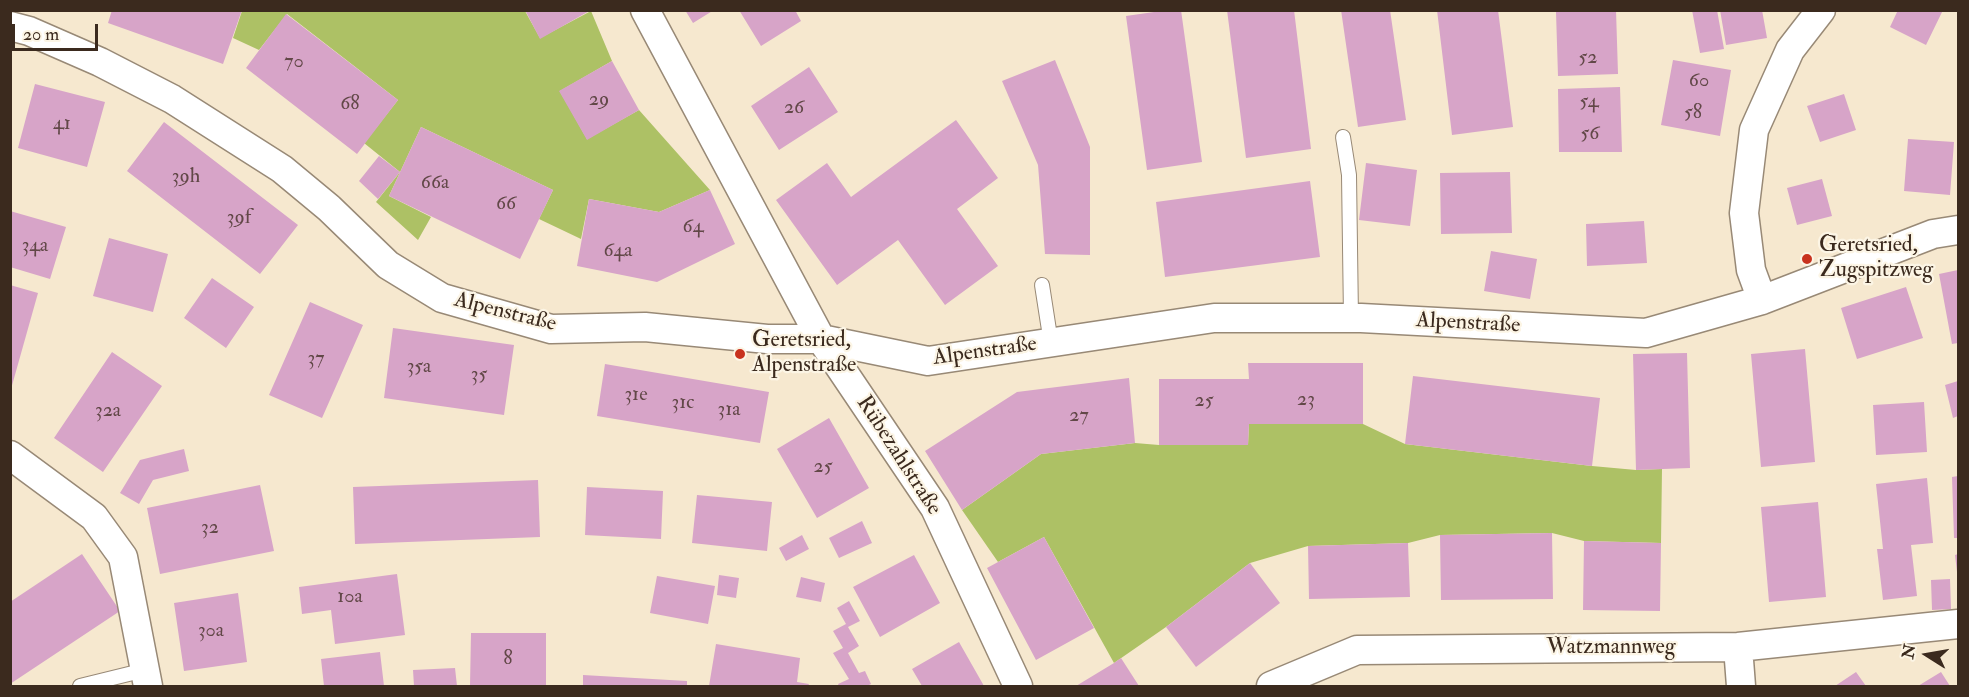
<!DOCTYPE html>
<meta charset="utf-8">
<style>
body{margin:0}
#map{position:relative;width:1969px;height:697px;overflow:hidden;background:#f6e8cf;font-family:"IM FELL Double Pica",serif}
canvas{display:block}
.frame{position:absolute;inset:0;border:12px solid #3b2a1e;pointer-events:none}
.north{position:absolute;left:1897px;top:625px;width:60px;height:60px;-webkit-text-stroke:4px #fcf5e5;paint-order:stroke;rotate:281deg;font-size:16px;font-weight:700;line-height:24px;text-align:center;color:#3b2a1e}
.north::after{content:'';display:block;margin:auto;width:21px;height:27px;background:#3b2a1e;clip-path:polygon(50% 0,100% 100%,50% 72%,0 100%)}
.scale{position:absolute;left:12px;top:24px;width:86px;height:27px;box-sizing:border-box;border:3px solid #3b2a1e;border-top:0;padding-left:8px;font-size:18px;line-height:21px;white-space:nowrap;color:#3b2a1e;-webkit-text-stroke:4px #fcf5e5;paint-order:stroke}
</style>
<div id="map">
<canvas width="1969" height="697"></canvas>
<div class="frame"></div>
<div class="north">N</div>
<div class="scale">20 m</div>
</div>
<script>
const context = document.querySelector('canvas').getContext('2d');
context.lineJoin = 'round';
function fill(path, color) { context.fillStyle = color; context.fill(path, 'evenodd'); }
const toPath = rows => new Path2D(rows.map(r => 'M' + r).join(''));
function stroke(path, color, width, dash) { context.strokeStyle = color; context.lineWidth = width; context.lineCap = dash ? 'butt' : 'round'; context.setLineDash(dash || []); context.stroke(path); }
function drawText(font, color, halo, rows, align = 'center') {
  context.font = font + ' "IM FELL Double Pica",serif'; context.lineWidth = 4.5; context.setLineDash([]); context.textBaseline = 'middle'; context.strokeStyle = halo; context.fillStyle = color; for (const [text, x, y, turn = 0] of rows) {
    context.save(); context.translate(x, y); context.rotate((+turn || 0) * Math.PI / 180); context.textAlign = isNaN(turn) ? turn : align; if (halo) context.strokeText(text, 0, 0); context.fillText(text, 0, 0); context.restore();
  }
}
const green = toPath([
 [242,11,525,11,540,38,591,11,612,61,560,91,587,139,639,110,710,190,659,212,589,199,581,239,539,219,553,190,421,127,389,196,431,217,418,240,376,202,400,172,364,143,398,100,287,14,259,50,233,38],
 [1249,424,1363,424,1405,444,1592,466,1636,470,1662,469,1661,543,1584,541,1552,533,1440,535,1408,543,1308,546,1250,563,1166,627,1114,663,1044,537,998,562,962,510,1041,454,1135,443,1159,445,1248,445]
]);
const building = toPath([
 [112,10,242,10,223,64,108,23],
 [525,10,591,10,540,39],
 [685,10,714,10,693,23],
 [739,10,795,10,801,21,761,46],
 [1168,10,1181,10,1202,162,1147,170,1126,16],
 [1227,10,1294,10,1311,149,1246,158],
 [1341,10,1390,10,1406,120,1358,127],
 [1437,10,1498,10,1513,127,1452,135],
 [1616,10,1618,74,1558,76,1556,12],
 [1692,10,1717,10,1724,49,1700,53],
 [1720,10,1762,10,1767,38,1726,45],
 [1898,10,1943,10,1926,45,1890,27],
 [286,14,398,100,357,154,246,68],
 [1055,60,1090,147,1090,255,1045,254,1038,165,1002,81],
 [1673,60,1731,70,1720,136,1661,125],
 [612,61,639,110,587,140,559,91],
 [809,67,838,112,779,150,751,106],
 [35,84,105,102,87,167,18,148],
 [1620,87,1622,152,1559,152,1558,89],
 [1844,94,1856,130,1820,142,1807,106],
 [956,120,998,178,957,209,998,266,945,305,898,240,837,285,776,200,827,163,851,197],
 [164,122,298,225,260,274,127,171],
 [421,127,553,190,520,259,389,196],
 [1908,139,1954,142,1950,195,1904,191],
 [379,156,400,172,378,199,359,181],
 [1366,163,1417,170,1410,226,1359,220],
 [1510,172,1512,233,1441,234,1440,173],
 [1822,179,1832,216,1797,225,1787,188],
 [1310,181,1320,257,1165,277,1156,202],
 [710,190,735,244,657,282,577,266,589,199,659,212],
 [10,211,66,227,50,279,10,267],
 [1644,221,1647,263,1587,266,1586,224],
 [109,238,168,254,153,312,93,296],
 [1491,251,1537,259,1530,299,1484,291],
 [1958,270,1958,343,1952,344,1939,274],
 [212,278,254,307,226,348,184,318],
 [10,285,38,293,11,389,10,389],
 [1906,287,1923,338,1857,359,1841,308],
 [310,302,363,325,322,418,269,395],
 [393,328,514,345,504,415,384,398],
 [1805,349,1815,462,1761,467,1751,354],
 [112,352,162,386,103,472,54,438],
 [1687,353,1690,468,1636,470,1633,354],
 [1248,363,1363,363,1363,424,1249,424,1248,445,1159,445,1159,379,1249,379],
 [605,364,769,392,760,443,597,416],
 [1413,376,1600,398,1592,466,1405,444],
 [1129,378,1135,443,1041,454,962,510,925,451,1017,392],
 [1958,381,1958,416,1953,418,1945,385],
 [1924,402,1927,452,1876,455,1873,405],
 [829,418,869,488,817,518,777,449],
 [184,449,189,471,153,480,139,504,120,493,140,460],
 [1958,476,1958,538,1954,538,1952,477],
 [1927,478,1933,543,1911,545,1917,596,1883,600,1877,549,1883,549,1876,484],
 [538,480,540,537,355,544,353,487],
 [260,485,274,551,160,574,147,508],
 [587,487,663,491,661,539,585,535],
 [697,495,772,502,767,551,692,543],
 [1818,502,1826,597,1769,602,1761,507],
 [862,521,872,543,839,558,829,538],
 [1552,533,1553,599,1441,600,1440,535],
 [802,535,809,549,786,561,779,548],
 [1044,537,1094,628,1036,660,987,568],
 [1584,541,1661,543,1660,611,1583,610],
 [1408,543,1410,597,1309,599,1308,546],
 [82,554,120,611,10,684,10,602],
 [1958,554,1958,571,1957,572,1955,555],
 [914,555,940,603,880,637,853,587],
 [1250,563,1280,603,1196,667,1166,627],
 [397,574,405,635,335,644,331,610,302,614,299,587],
 [719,575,739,578,736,598,717,595],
 [657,576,715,586,708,624,650,613],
 [801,577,825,583,821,602,796,597],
 [1950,579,1951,609,1932,610,1931,580],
 [238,593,247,662,184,671,174,603],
 [849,601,860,621,848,627,859,646,848,653,859,673,865,671,871,684,867,686,839,686,838,684,849,679,833,653,843,648,833,631,846,624,837,608],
 [471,633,546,633,546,686,470,686],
 [959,642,984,686,922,686,912,669],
 [716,644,800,658,797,682,809,684,808,686,709,686],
 [380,652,384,686,324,686,321,659],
 [1121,658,1139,686,1076,686,1114,663],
 [455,668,457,686,414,686,413,670],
 [1856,672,1866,686,1835,686],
 [1941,672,1950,686,1918,686],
 [583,675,687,681,687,686,583,686]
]);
const lane = toPath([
 [1343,137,1349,175,1351,318],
 [1042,285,1051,343],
 [80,686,145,670]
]);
const street = toPath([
 [645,10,821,339,935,508,1018,686],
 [10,26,29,31,100,62,172,99,282,169,329,208,388,265,442,298,551,329,645,327,767,339,821,339,928,361,1214,318,1361,318,1646,333,1762,300,1933,234,1958,230],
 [1762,300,1751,270,1744,213,1754,130,1790,50,1821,10],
 [10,455,94,517,123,557,148,686],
 [1738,647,1741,686],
 [1271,686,1357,650,1738,647,1958,624]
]);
const markers = [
 [1807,259,6,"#c8321e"],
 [740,354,6,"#c8321e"]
];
const numberNames = [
 ["52",1588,59],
 ["70",294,63],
 ["60",1699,82],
 ["29",599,101],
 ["54",1589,103],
 ["68",350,105],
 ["26",794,109],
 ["58",1693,114],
 ["41",62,125],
 ["56",1590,135],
 ["39h",186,178],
 ["66a",435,184],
 ["66",506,205],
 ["39f",239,219],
 ["64",693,228],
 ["34a",35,247],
 ["64a",618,252],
 ["37",316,360],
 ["35a",419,368],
 ["35",479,376],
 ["31e",636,396],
 ["23",1306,401],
 ["25",1204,402],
 ["31c",683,404],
 ["31a",729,411],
 ["32a",108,412],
 ["27",1079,417],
 ["25",823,468],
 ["32",210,529],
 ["10a",350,598],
 ["30a",211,632],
 ["8",508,660]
];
const poiNames = [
 ["Geretsried,",1819,246],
 ["Zugspitzweg",1819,271],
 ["Geretsried,",752,341],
 ["Alpenstraße",752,366]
];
const streetNames = [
 ["Alpenstraße",505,313,14],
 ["Alpenstraße",1468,324,3],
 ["Alpenstraße",985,352,-8],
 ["Rübezahlstraße",898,456,57],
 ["Watzmannweg",1611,648]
];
fill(green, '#adc165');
fill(building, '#d7a4c8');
stroke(lane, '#988976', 16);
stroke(street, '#988976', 31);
stroke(lane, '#fff', 14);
stroke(street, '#fff', 28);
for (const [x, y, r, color] of markers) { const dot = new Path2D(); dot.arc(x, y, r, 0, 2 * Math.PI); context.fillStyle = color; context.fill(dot); stroke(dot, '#fcf5e5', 2); }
drawText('20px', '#624848', null, numberNames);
drawText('22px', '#3b2a1e', '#fcf5e5', poiNames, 'left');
drawText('22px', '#3b2a1e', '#fcf5e5', streetNames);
</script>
